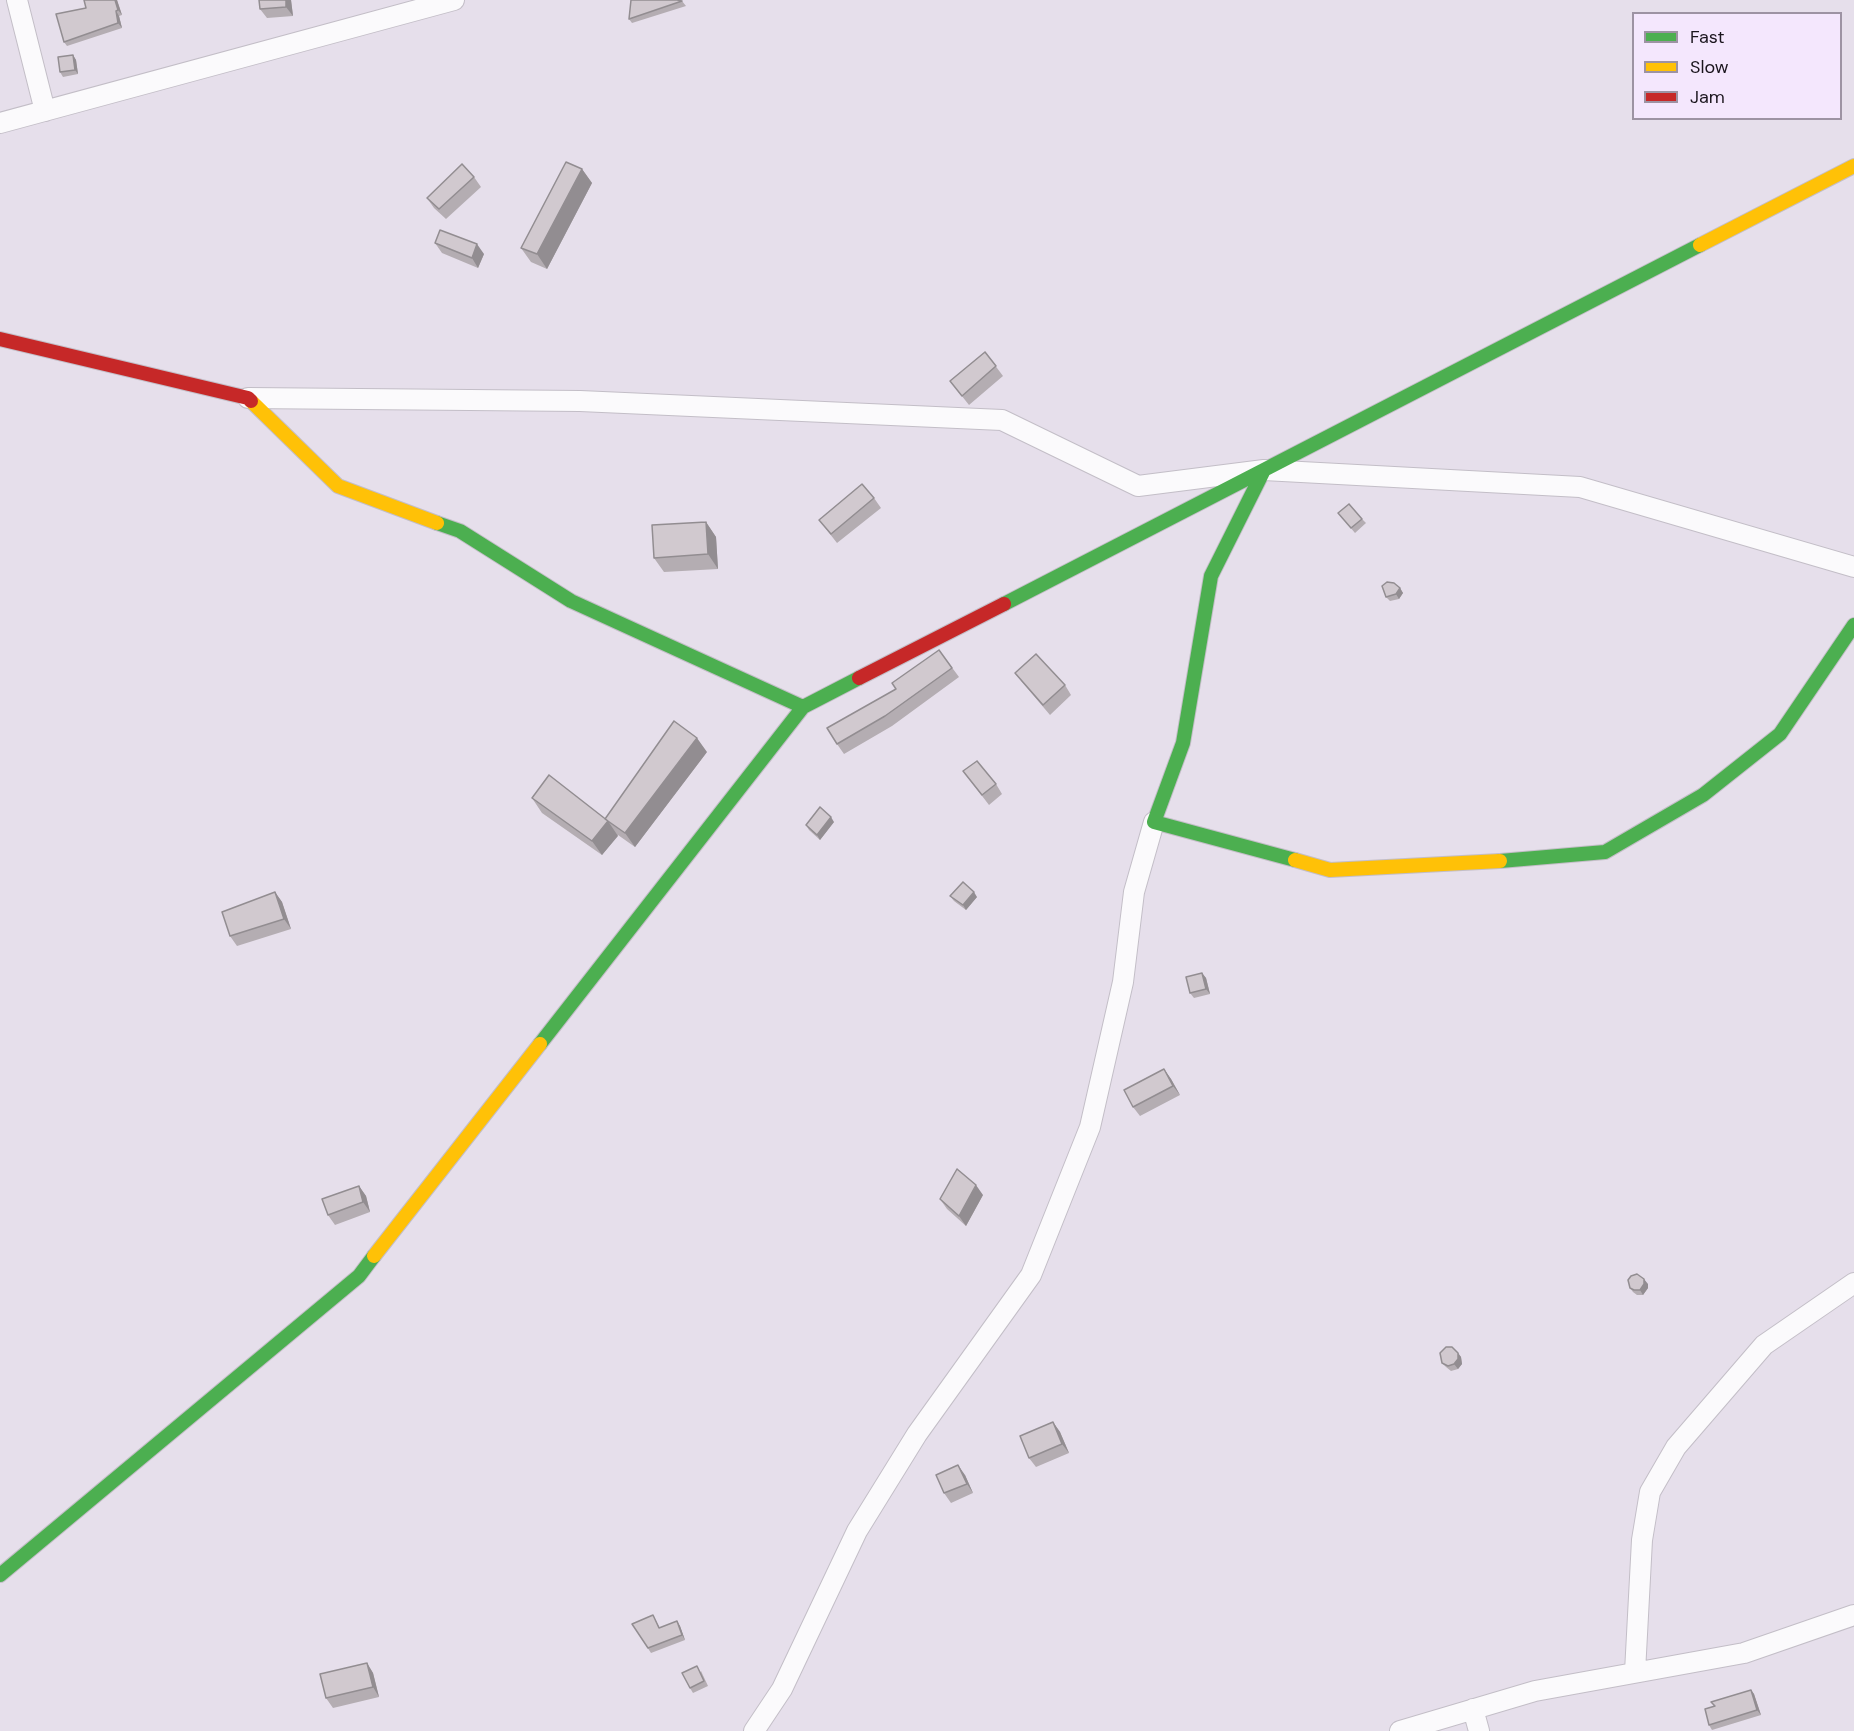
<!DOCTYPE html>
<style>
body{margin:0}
#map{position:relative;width:1854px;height:1731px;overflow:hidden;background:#e6dfeb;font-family:"DM Sans",sans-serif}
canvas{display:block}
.legend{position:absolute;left:1632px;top:12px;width:210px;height:108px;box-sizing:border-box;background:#f4e7fd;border:2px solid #9d93a3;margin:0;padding:8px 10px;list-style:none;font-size:18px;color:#1a151d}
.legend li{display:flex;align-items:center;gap:12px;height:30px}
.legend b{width:30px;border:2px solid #9d93a3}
</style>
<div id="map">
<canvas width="1854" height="1731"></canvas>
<ul class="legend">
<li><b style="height:8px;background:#4caf50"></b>Fast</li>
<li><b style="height:8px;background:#ffc107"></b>Slow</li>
<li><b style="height:8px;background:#c62828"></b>Jam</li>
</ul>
</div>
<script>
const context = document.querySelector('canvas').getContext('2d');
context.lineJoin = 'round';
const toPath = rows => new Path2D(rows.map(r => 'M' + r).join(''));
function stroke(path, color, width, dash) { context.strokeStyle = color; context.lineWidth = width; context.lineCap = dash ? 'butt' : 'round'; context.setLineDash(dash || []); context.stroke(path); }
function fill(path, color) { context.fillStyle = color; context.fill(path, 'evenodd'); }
const street = toPath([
 [17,0,45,111],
 [0,123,454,0],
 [248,398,580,401,1002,420,1138,486,1264,470,1580,487,1854,567],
 [1635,1672,1642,1540,1650,1492,1676,1447,1764,1345,1854,1283],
 [1473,1709,1479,1731],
 [754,1731,782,1689,857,1531,917,1434,1031,1275,1090,1127,1123,982,1134,892,1154,822],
 [1400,1731,1535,1691,1744,1653,1854,1615]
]);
const fast = toPath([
 [1264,470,1211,576,1183,743,1154,822,1295,860],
 [437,523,460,531,571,601,803,707,859,678],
 [1004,604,1700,245],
 [1500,861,1605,852,1703,795,1780,734,1854,625],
 [540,1044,803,707],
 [0,1575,359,1276,374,1256]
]);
const slow = toPath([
 [1700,245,1854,166],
 [251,401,338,486,437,523],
 [1295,860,1330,870,1500,861],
 [374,1256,540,1044]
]);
const jam = toPath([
 [0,339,248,398,251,401],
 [859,678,1004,604]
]);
const wall = toPath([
 [84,0,117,0,122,15,119,16,122,28,67,46,64,42,86,8],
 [259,0,291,0,293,16,267,18,260,9],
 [682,1,686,6,632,23,629,19],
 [73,55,76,60,78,74,63,77,60,72],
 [582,169,592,183,547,269,531,262,521,248],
 [474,177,481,187,446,219,434,208,427,198],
 [435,243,484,254,478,268,442,253],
 [985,352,1003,376,969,405,950,381],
 [874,498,881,508,837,543,819,520],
 [1338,513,1362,519,1366,523,1355,533],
 [706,522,716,537,718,569,664,572,654,558],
 [1400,588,1403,593,1399,599,1390,601,1386,597],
 [939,650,959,677,892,726,844,754,837,744],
 [1015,673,1065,685,1071,695,1050,715,1022,682],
 [707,752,635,847,618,835,602,855,542,813,532,798,605,819],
 [963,771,996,784,1002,794,989,805],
 [834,822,820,840,809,830,806,825],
 [275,892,282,902,291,929,237,946,230,936],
 [950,896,977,897,966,910,954,901],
 [1202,973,1206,978,1210,994,1194,998,1190,993],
 [1164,1069,1171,1079,1180,1095,1140,1116,1133,1107],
 [359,1186,366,1196,370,1212,335,1225,328,1215],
 [983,1195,966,1226,947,1209,940,1199],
 [1648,1284,1648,1288,1643,1295,1637,1295,1633,1292,1630,1288],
 [1458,1353,1461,1357,1462,1364,1458,1369,1451,1371,1446,1367,1442,1363],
 [1053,1422,1060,1432,1069,1453,1036,1467,1029,1458],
 [965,1475,973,1493,951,1503,944,1493],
 [653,1615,660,1628,677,1621,680,1626,685,1640,651,1653,632,1624],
 [367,1663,373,1673,379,1697,333,1708,326,1698],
 [701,1671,708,1686,693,1693,690,1688],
 [1751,1690,1754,1694,1761,1715,1712,1730,1709,1725,1714,1706,1711,1702]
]);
const shadedWall = toPath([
 [115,0,117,0,122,15,118,10],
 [286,0,291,0,293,16,286,7],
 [116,11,119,16,122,28,118,23],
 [73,55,76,60,78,74,75,70],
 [582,169,592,183,547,269,537,254],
 [477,244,484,254,478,268,472,258],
 [706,522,716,537,718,569,708,554],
 [1400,588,1403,593,1399,599,1396,594],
 [697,738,707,752,635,847,625,833],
 [831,817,834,822,820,840,817,835],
 [608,821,618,836,602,855,592,841],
 [275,892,282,902,291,929,284,919],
 [974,892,977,897,966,910,963,905],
 [1202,973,1206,978,1210,994,1206,989],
 [1164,1069,1171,1079,1180,1095,1173,1086],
 [976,1185,983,1195,966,1226,959,1216],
 [359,1186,366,1196,370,1212,363,1202],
 [1644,1279,1648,1284,1648,1288,1643,1295,1640,1290],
 [1458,1353,1461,1357,1462,1364,1458,1369,1454,1364],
 [1053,1422,1060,1432,1069,1453,1062,1444],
 [958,1465,965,1475,973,1493,967,1484],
 [677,1621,680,1626,685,1640,682,1635],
 [367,1663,373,1673,379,1697,373,1687],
 [1751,1690,1754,1694,1761,1715,1757,1710]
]);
const building = toPath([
 [84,0,115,0,118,10,116,11,118,23,64,42,56,14,86,8,84,0],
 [259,0,286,0,286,7,260,9,259,0],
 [631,0,677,0,682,1,629,19,631,0],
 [73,55,75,70,60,72,58,57,73,55],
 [566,162,582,169,537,254,521,248,566,162],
 [462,164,474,177,439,209,427,198,462,164],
 [440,230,477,244,472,258,435,243,440,230],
 [985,352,996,366,962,396,950,381,985,352],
 [862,484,874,498,831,534,819,520,862,484],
 [1349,504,1362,519,1351,528,1338,513,1349,504],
 [706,522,708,554,654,558,652,525,706,522],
 [1387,582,1394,583,1400,588,1396,594,1386,597,1382,586,1387,582],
 [939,650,952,668,885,716,837,744,827,728,896,689,892,683,939,650],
 [1036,654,1065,685,1043,705,1015,673,1036,654],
 [674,721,697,738,625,833,605,819,674,721],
 [977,761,996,784,982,795,963,771,977,761],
 [549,775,608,821,592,841,532,798,549,775],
 [820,807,831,817,817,835,806,825,820,807],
 [963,882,974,892,963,905,950,896,963,882],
 [275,892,284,919,230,936,222,912,275,892],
 [1202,973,1206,989,1190,993,1186,977,1202,973],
 [1164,1069,1173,1086,1133,1107,1124,1090,1164,1069],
 [957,1169,976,1185,959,1216,940,1199,957,1169],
 [359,1186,363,1202,328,1215,322,1199,359,1186],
 [1637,1274,1644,1279,1644,1284,1640,1290,1634,1290,1630,1288,1628,1280,1631,1276,1637,1274],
 [1446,1347,1452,1347,1458,1353,1458,1359,1454,1364,1448,1366,1442,1363,1440,1353,1446,1347],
 [1053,1422,1062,1444,1029,1458,1020,1436,1053,1422],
 [958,1465,967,1484,944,1493,936,1475,958,1465],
 [653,1615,659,1628,677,1621,682,1635,648,1648,632,1624,653,1615],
 [367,1663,373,1687,326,1698,320,1674,367,1663],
 [697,1666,704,1681,690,1688,682,1673,697,1666],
 [1751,1690,1757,1710,1709,1725,1705,1709,1715,1706,1711,1702,1751,1690]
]);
stroke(street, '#c3bec7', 22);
stroke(fast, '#c3bec7', 16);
stroke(slow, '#c3bec7', 16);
stroke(jam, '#c3bec7', 16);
stroke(street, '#fbfafc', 20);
stroke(fast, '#4caf50', 14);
stroke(slow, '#ffc107', 14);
stroke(jam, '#c62828', 14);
fill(wall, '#b4adb2');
fill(shadedWall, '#928d91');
fill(building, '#d1c9cf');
stroke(building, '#928d91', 1.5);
</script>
